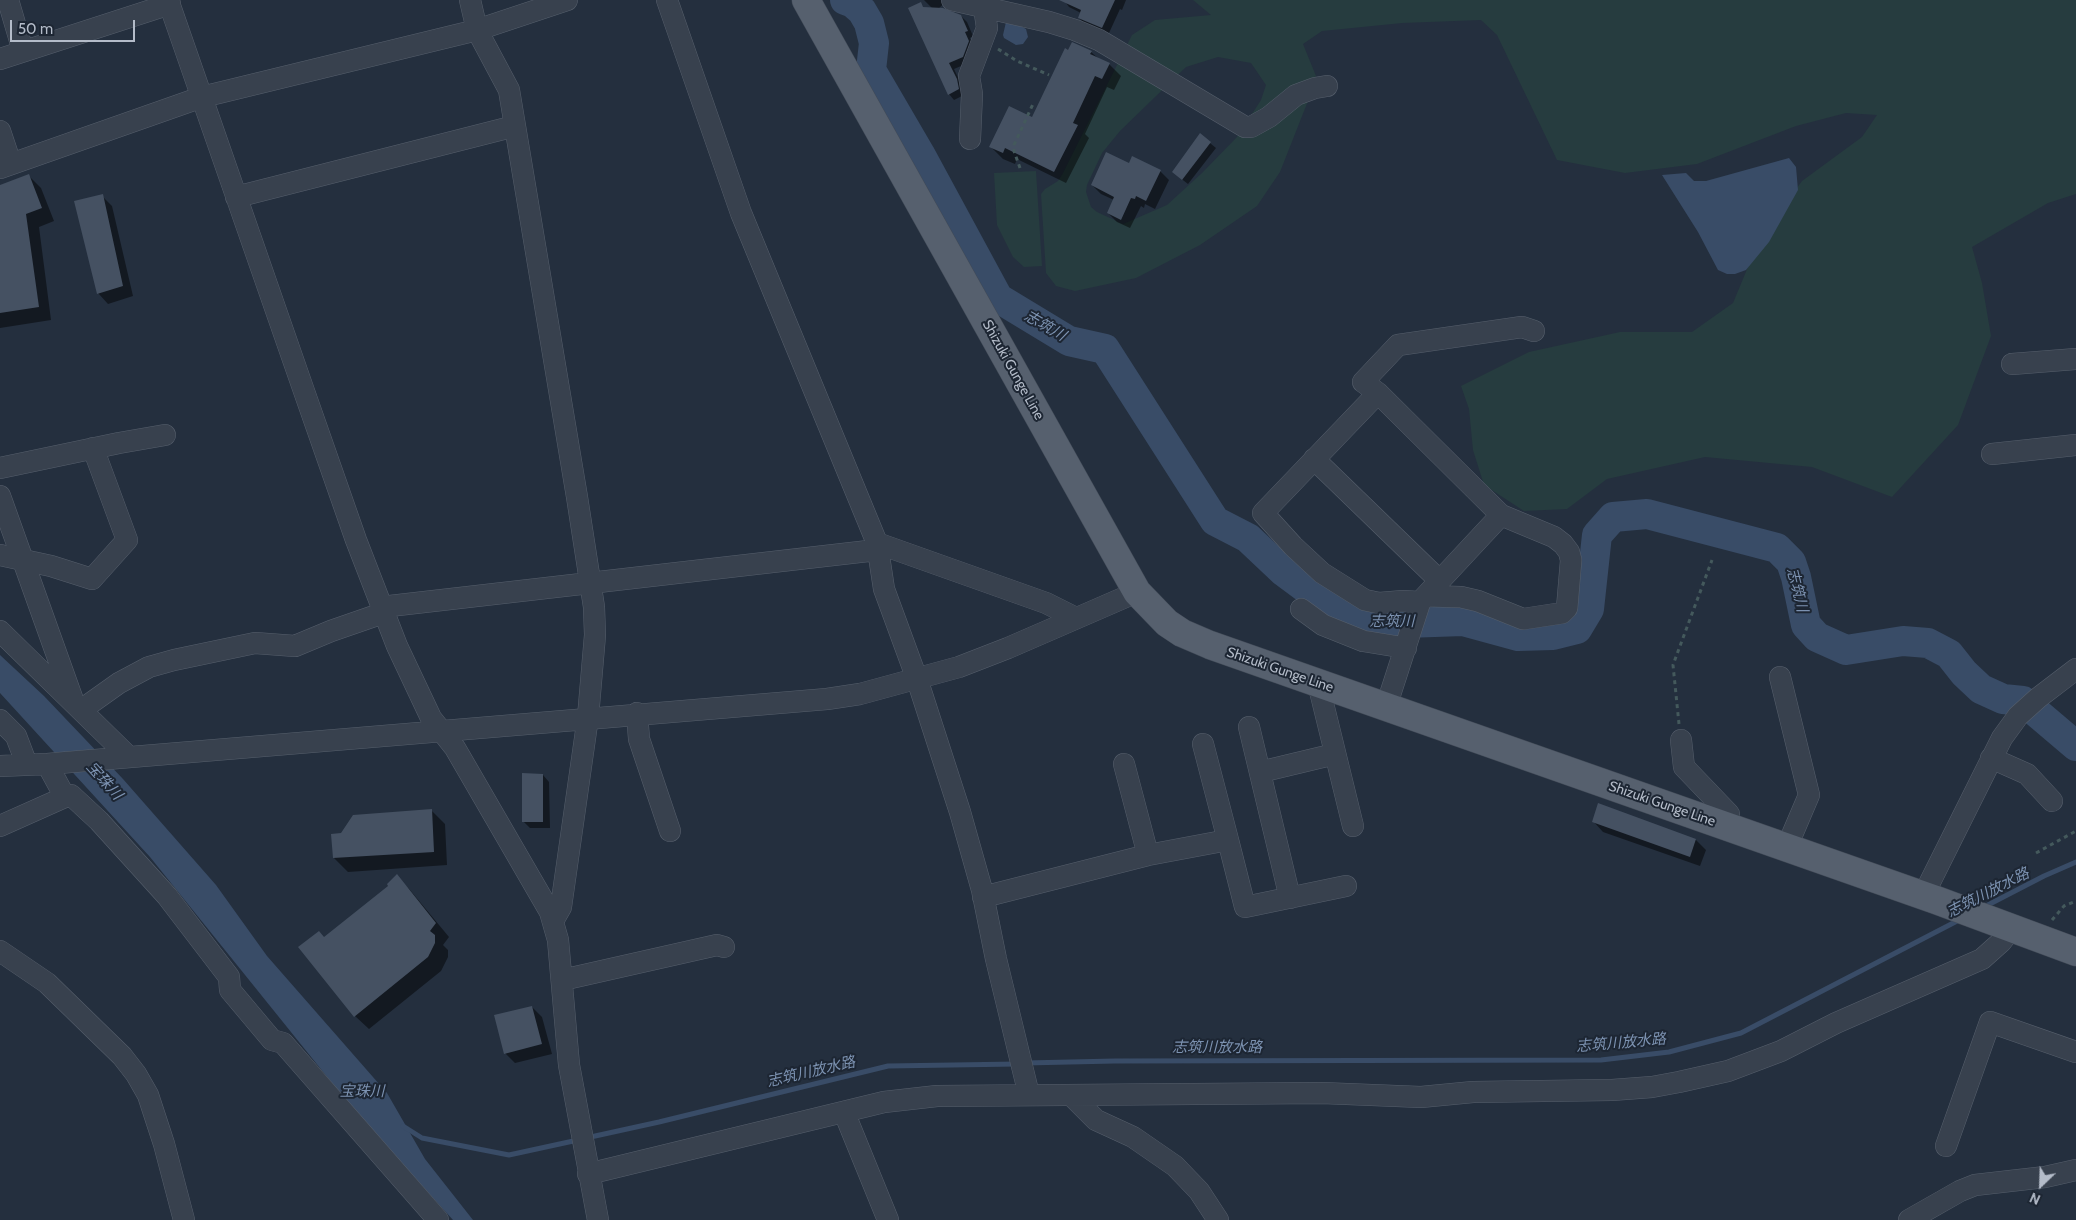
<!DOCTYPE html>
<meta charset="utf-8">
<style>
body{margin:0}
#map{position:relative;width:2076px;height:1220px;overflow:hidden;background:#242f3e;font-family:Cabin,sans-serif}
canvas{display:block}
.north{position:absolute;left:2016px;top:1160px;width:50px;height:50px;-webkit-text-stroke:4px #1d2633;paint-order:stroke;rotate:204deg;font-size:14px;font-weight:700;line-height:20px;text-align:center;color:#b4bcc9}
.north::after{content:'';display:block;margin:auto;width:18px;height:22px;background:#b4bcc9;clip-path:polygon(50% 0,100% 100%,50% 72%,0 100%)}
.scale{position:absolute;left:10px;top:20px;width:125px;height:22px;box-sizing:border-box;border:2px solid #b4bcc9;border-top:0;padding-left:6px;font-size:15px;line-height:18px;white-space:nowrap;color:#b4bcc9;-webkit-text-stroke:4px #1d2633;paint-order:stroke}
</style>
<div id="map">
<canvas width="2076" height="1220"></canvas>
<div class="north">N</div>
<div class="scale">50 m</div>
</div>
<script>
const context = document.querySelector('canvas').getContext('2d');
context.lineJoin = 'round';
function fill(path, color) { context.fillStyle = color; context.fill(path, 'evenodd'); }
const toPath = rows => new Path2D(rows.map(r => 'M' + r).join(''));
function stroke(path, color, width, dash) { context.strokeStyle = color; context.lineWidth = width; context.lineCap = dash ? 'butt' : 'round'; context.setLineDash(dash || []); context.stroke(path); }
function drawText(font, color, halo, rows, align = 'center') {
  context.font = font + ' Cabin,"Noto Sans JP",sans-serif'; context.lineWidth = 4; context.setLineDash([]); context.textBaseline = 'middle'; context.strokeStyle = halo; context.fillStyle = color; for (const [text, x, y, turn = 0] of rows) {
    context.save(); context.translate(x, y); context.rotate((+turn || 0) * Math.PI / 180); context.textAlign = isNaN(turn) ? turn : align; if (halo) context.strokeText(text, 0, 0); context.fillText(text, 0, 0); context.restore();
  }
}
const green = toPath([
 [1193,0,2076,0,2076,194,2048,203,1972,247,1982,283,1991,336,1958,425,1892,497,1812,467,1705,457,1607,479,1567,509,1524,511,1484,485,1473,450,1469,409,1461,386,1529,352,1620,332,1692,332,1733,303,1760,238,1802,181,1862,137,1877,115,1846,113,1796,126,1697,164,1625,173,1557,160,1497,35,1481,20,1402,23,1322,31,1303,44,1316,76,1308,101,1280,172,1257,206,1200,245,1136,278,1075,291,1056,286,1046,273,1041,194,1045,189,1058,181,1063,173,1132,35,1155,20,1211,15],
 [1218,57,1251,63,1266,85,1261,100,1237,137,1202,173,1167,205,1123,224,1097,212,1091,207,1086,192,1087,185,1102,153,1120,131,1186,67],
 [1036,171,1042,266,1024,267,1013,257,997,225,994,173]
]);
const water = toPath([
 [1006,22,1013,22,1026,29,1028,37,1023,44,1016,45,1004,38,1003,35],
 [1789,158,1796,167,1798,190,1769,242,1746,270,1735,274,1727,274,1718,270,1698,232,1662,175,1686,173,1694,181,1706,181],
 [0,655,44,696,123,779,216,885,267,956,387,1093,425,1159,473,1220,453,1220,357,1114,150,857,0,693]
]);
const shadow = toPath([
 [924,0,948,0,938,9,961,16,967,22,973,36,970,38,974,47,968,63,954,69,962,86,964,95,954,100,949,94,933,9],
 [1064,0,1126,0,1122,10,1120,9,1109,33,1085,24,1079,18,1081,13,1069,7],
 [1069,51,1091,52,1099,59,1109,64,1121,76,1114,90,1107,87,1085,134,1089,138,1066,183,1017,159,1015,164,1003,159,991,147,1032,118],
 [1200,135,1216,148,1188,184,1179,177],
 [1130,164,1160,171,1169,180,1155,209,1145,204,1144,208,1141,206,1130,228,1117,222,1108,213,1114,200,1101,194,1092,185],
 [28,175,41,188,54,221,39,227,51,320,0,328,0,186],
 [102,196,112,206,133,296,108,304,98,293],
 [543,775,549,782,550,828,530,828,523,821],
 [431,810,445,824,447,865,348,872,334,858,342,834],
 [1593,821,1696,840,1706,850,1700,866,1603,832],
 [397,876,410,890,449,937,443,945,448,950,448,957,441,971,369,1029,355,1016,324,938,390,886],
 [532,1007,542,1017,552,1054,515,1063,505,1053]
]);
const stream = toPath([
 [1984,907,2044,876,2076,862],
 [1025,1063,1115,1061,1601,1060,1669,1052,1741,1033,1961,919],
 [403,1126,422,1138,509,1155,578,1140],
 [586,1138,659,1122,888,1066,1017,1064]
]);
const river = toPath([
 [845,0,853,3,862,11,869,23,874,43,871,70,920,154,998,298,1069,341,1105,349,1215,521,1248,538,1284,572,1342,615,1355,622,1377,624,1463,621,1518,636,1553,635,1577,629,1589,609,1597,535,1613,517,1647,514,1777,548,1791,562,1796,577,1806,625,1817,637,1846,650,1903,641,1928,643,1949,654,1964,673,1981,689,2003,699,2023,701,2076,746]
]);
const building = toPath([
 [1059,0,1115,0,1102,28,1078,18,1081,10],
 [921,2,923,7,943,8,961,15,968,31,965,32,969,41,963,57,949,63,957,79,959,89,948,95,908,8],
 [1072,42,1092,51,1090,54,1110,63,1102,79,1095,76,1073,123,1078,125,1054,172,1005,148,1003,153,989,147,1009,106,1032,117,1065,48,1068,50],
 [1200,133,1211,142,1182,180,1172,172],
 [1106,152,1129,163,1132,156,1161,170,1146,201,1136,196,1135,199,1131,198,1121,220,1107,213,1114,197,1091,185],
 [29,174,42,208,26,214,39,307,0,313,0,185],
 [103,194,123,286,97,294,74,201],
 [522,773,543,774,543,822,522,822],
 [1598,803,1696,839,1690,857,1592,822],
 [432,809,434,852,333,858,331,834,341,833,353,815],
 [397,874,436,923,430,931,435,935,435,943,428,957,354,1017,298,947,319,931,324,937,388,886,387,884],
 [532,1006,542,1044,504,1054,494,1015]
]);
const path = toPath([
 [998,49,1017,61,1049,75],
 [1020,168,1014,151,1014,145,1033,104],
 [1679,724,1673,665,1712,560],
 [2036,853,2076,831],
 [2052,920,2064,906,2076,901]
]);
const minor = toPath([
 [8,0,23,51],
 [168,0,305,394,356,540,397,646,431,718,455,748,550,912,558,940,569,1065,598,1220],
 [470,0,477,30,509,90,577,497,594,607,595,635,588,717,561,907,553,921],
 [667,0,741,213,877,543,884,589,917,679,960,812,982,890,996,959,1029,1095],
 [952,0,1049,22,1075,30,1099,40,1245,127,1251,127,1269,117,1296,95,1315,88,1327,86],
 [0,59,170,4],
 [0,131,11,164],
 [970,139,972,94,969,76,987,28,984,7],
 [0,168,202,97,477,30,567,0],
 [236,197,515,126],
 [2012,364,2076,359],
 [1378,393,1363,382,1398,345,1522,327,1534,331],
 [1992,454,2076,445],
 [1314,459,1440,581],
 [0,468,119,443,165,435],
 [0,496,74,703],
 [877,543,1046,603,1076,618],
 [0,555,51,566,92,579,127,540,93,448],
 [1420,602,1403,601,1379,603,1365,600,1322,573,1293,546,1263,513,1378,393,1501,515,1554,537,1563,544,1569,552,1571,560,1567,608,1562,613,1523,619,1478,601,1461,597,1426,596],
 [381,607,877,550],
 [1301,609,1323,625,1363,641,1406,648],
 [0,631,129,757],
 [1780,677,1809,795,1786,849],
 [1318,683,1353,826],
 [1386,707,1420,602,1501,515],
 [81,710,119,683,149,667,174,660,255,643,295,646,331,631,383,613],
 [637,713,639,739,670,831],
 [0,720,16,736,27,765],
 [1249,727,1290,898],
 [1681,740,1684,767,1729,814,1728,828],
 [1991,758,2027,774,2052,801],
 [1124,764,1148,855],
 [0,766,47,764,827,699,860,694,959,667,1008,648,1137,592],
 [1260,772,1335,754],
 [65,797,71,795,99,821,167,896,229,977,230,990,272,1040,283,1043,438,1220],
 [0,826,65,797,47,764],
 [1228,840,1245,907,1346,886],
 [1923,896,2002,738,2018,716,2038,698,2076,669],
 [983,897,1148,855,1228,840,1203,744],
 [0,951,47,983,122,1056,136,1074,148,1095,164,1144,184,1220],
 [562,980,717,945,724,947],
 [1072,1096,1096,1120,1133,1137,1175,1166,1199,1191,1218,1220],
 [844,1112,888,1220],
 [1946,1146,1990,1022,2076,1052],
 [588,1174,884,1102,937,1096,1322,1093,1421,1097,1473,1092,1612,1090,1652,1087,1679,1082,1728,1071,1781,1051,1836,1023,1982,959,2001,942,2011,929],
 [1909,1220,1960,1191,1975,1185,2045,1177,2076,1170]
]);
const major = toPath([
 [806,0,1137,592,1167,623,1182,633,1210,645,1936,900,2076,952]
]);
const streetNames = [
 ["Shizuki Gunge Line",1013,370,61],
 ["Shizuki Gunge Line",1280,670,19],
 ["Shizuki Gunge Line",1662,804,19]
];
const waterNames = [
 ["志筑川",1045,326,30],
 ["志筑川",1797,590,76],
 ["志筑川",1392,622],
 ["宝珠川",104,781,48],
 ["志筑川放水路",1988,893,-27],
 ["志筑川放水路",1621,1043,-5],
 ["志筑川放水路",1217,1048],
 ["志筑川放水路",811,1072,-13],
 ["宝珠川",362,1092]
];
fill(green, '#263c3f');
fill(water, '#394c67');
fill(shadow, '#0007');
stroke(stream, '#394c67', 5);
stroke(river, '#394c67', 30);
fill(building, '#455162');
stroke(minor, '#565f6c', 22);
stroke(major, '#414a57', 29);
stroke(path, '#44595c', 3, [4, 4]);
stroke(minor, '#38414e', 21);
stroke(major, '#56606e', 28);
drawText('14px', '#b4bcc9', '#1d2633', streetNames);
drawText('italic 15px', '#7c92b1', '#1d2633', waterNames);
</script>
